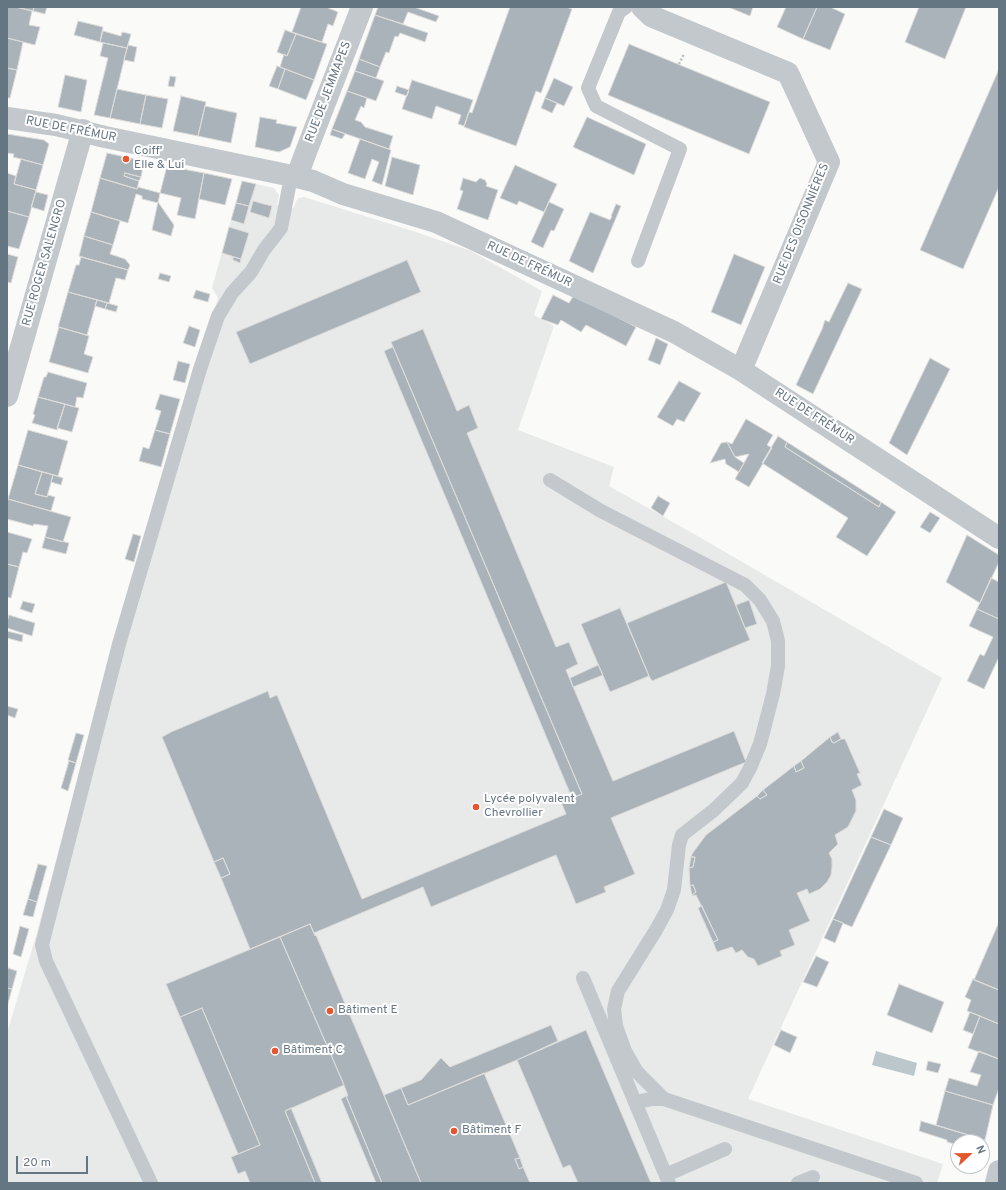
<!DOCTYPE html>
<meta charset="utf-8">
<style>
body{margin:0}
#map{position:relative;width:1006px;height:1190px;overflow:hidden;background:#fafaf8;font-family:Overpass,sans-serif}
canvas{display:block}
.frame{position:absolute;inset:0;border:8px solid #657683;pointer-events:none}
.north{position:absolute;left:950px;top:1134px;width:40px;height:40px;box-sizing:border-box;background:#fff;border:1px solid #c1c8cd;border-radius:50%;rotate:68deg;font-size:11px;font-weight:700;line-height:16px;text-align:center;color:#657683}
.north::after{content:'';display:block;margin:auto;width:14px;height:18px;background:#e4572e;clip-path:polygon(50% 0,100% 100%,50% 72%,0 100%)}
.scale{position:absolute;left:16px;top:1156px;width:72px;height:18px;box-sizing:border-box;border:2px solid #657683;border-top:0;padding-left:5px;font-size:12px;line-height:14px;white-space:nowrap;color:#657683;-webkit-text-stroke:3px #fff;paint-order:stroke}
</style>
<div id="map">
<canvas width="1006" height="1190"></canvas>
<div class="frame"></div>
<div class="north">N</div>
<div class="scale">20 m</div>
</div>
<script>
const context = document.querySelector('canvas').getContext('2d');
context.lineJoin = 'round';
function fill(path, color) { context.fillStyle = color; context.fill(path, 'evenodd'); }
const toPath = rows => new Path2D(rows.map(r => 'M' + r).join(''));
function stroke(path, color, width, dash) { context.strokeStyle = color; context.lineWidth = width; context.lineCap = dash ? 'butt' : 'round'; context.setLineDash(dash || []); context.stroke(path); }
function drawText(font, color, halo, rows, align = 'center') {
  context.font = font + ' Overpass,sans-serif'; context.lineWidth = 4; context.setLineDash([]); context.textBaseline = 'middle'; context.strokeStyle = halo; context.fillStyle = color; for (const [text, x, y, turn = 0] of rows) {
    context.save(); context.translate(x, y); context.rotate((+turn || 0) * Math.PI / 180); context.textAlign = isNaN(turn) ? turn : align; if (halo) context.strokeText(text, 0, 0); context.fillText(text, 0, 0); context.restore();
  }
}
const built = toPath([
 [242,181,274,188,279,195,277,205,294,208,296,201,299,198,304,197,416,232,471,251,542,291,534,315,554,326,518,430,614,467,609,486,701,538,942,678,748,1099,943,1164,937,1183,7,1183,7,1033,36,936,113,644,218,298,212,288]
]);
const water = toPath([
 [876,1051,917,1063,914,1076,872,1065]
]);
const building = toPath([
 [7,7,16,7,32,11,29,25,40,27,35,45,7,38,7,7],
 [16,7,34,7,33,11,16,7],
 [34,7,47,7,45,14,33,11,34,7],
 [301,7,326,7,338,12,333,26,328,24,322,42,292,32,301,7],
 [378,7,414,7,439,16,436,22,408,12,403,24,375,15,378,7],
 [510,7,566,7,572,9,541,93,536,91,516,146,464,127,469,112,472,113,510,7],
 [728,7,753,7,750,16,728,7],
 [786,7,817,7,803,39,777,27,786,7],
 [817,7,830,7,845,14,830,50,803,39,817,7],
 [919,7,966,7,945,59,905,42,919,7],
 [375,15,428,33,425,42,400,33,398,37,395,36,389,53,386,52,380,67,359,59,375,15],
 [78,21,103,27,100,42,74,35,78,21],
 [285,30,296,34,287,56,277,52,285,30],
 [103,31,121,36,122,32,131,34,127,48,100,42,103,31],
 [296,34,327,44,314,80,280,67,284,54,287,56,296,34],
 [7,38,23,42,17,70,7,68,7,38],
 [103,43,127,48,110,118,94,115,108,58,100,56,103,43],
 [629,44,770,102,749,154,608,95,629,44],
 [128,45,137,47,134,62,124,60,128,45],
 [359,59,380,67,376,78,355,71,359,59],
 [277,66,285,69,278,89,269,86,277,66],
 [7,68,17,70,10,98,7,98,7,68],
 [285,69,314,80,306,100,278,89,285,69],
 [999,69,999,187,963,269,920,250,999,69],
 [355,71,384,81,376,101,347,91,355,71],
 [65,75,87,80,81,112,58,107,65,75],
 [170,76,176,77,174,87,168,86,170,76],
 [554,78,573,87,564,106,545,98,554,78],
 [412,80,473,100,464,126,458,124,461,115,436,106,432,119,402,109,412,80],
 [397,86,409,90,407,96,395,92,397,86],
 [117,89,146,95,140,124,110,118,117,89],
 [347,91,367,98,364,108,361,106,355,120,361,122,365,127,393,136,389,149,332,129,347,91],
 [146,95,168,99,162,128,140,124,146,95],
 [181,96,206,102,198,136,173,131,181,96],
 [545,98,557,103,552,113,541,108,545,98],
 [205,106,237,113,231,143,198,136,205,106],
 [260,117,277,120,276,123,297,127,290,147,279,152,255,147,260,117],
 [587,117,646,144,634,175,573,147,587,117],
 [332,129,345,134,342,139,330,135,332,129],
 [7,134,44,140,49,144,43,165,13,157,14,154,7,153,7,134],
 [360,139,391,150,382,185,372,181,379,162,372,159,365,179,348,173,360,139],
 [107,153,144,161,141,177,125,173,124,176,139,181,137,189,100,178,107,153],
 [392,157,420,165,413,195,385,186,392,157],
 [21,159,43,165,36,190,14,184,21,159],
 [515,165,557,184,544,212,519,201,517,205,500,198,515,165],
 [167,166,204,173,195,219,177,215,181,198,160,193,167,166],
 [7,173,16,176,14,184,36,190,29,217,7,211,7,173],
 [125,173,141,177,139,181,124,176,125,173],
 [204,173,232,179,225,205,199,199,204,173],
 [100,178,137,189,138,187,160,193,158,203,142,199,142,196,136,194,128,223,91,212,100,178],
 [463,178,476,182,480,178,485,180,487,184,486,186,498,190,488,220,457,209,463,191,460,190,463,178],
 [242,181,256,184,249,206,236,203,242,181],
 [36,192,48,195,44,211,31,207,36,192],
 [253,201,272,206,269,218,250,212,253,201],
 [158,202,174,225,171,236,152,230,158,202],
 [549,202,564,209,554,231,551,230,543,248,531,242,549,202],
 [236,203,249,206,244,224,231,220,236,203],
 [616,204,621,206,593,273,569,261,590,212,610,220,612,216,611,216,616,204],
 [7,211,29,217,19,249,7,246,7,211],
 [91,212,120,221,113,245,84,236,91,212],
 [229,227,249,233,241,259,222,253,229,227],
 [84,236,113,245,110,254,125,259,130,265,128,270,79,256,84,236],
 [7,254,18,257,11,283,7,282,7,254],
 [734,254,765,267,741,325,711,312,734,254],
 [81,257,128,270,125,280,116,278,109,303,68,292,76,265,79,265,81,257],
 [233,257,241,259,240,263,233,260,233,257],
 [407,260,421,292,250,364,236,332,407,260],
 [160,273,171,276,169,282,158,279,160,273],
 [848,283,862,289,813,394,796,385,823,327,823,326,825,320,829,322,848,283],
 [196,290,210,294,208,302,193,298,196,290],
 [68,292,97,300,87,335,58,327,68,292],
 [553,295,569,303,574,295,636,327,626,346,586,325,581,332,561,320,558,325,541,319,553,295],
 [97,300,107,303,105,309,95,306,97,300],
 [107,303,118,306,116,312,105,309,107,303],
 [189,326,200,330,195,347,183,343,189,326],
 [59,327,89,336,84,354,93,357,88,373,49,362,59,327],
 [423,329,457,411,469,405,478,428,467,433,556,647,569,642,578,664,566,670,613,781,734,731,746,762,611,818,635,874,604,887,606,892,576,904,556,855,431,907,423,887,314,933,310,924,250,949,221,878,230,874,223,858,214,862,162,737,171,732,268,691,270,698,277,695,362,899,566,814,561,802,582,794,391,342,423,329],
 [656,338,668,344,660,365,648,360,656,338],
 [393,347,582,794,572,798,384,351,393,347],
 [930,358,950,369,907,455,889,443,930,358],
 [178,361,190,364,185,383,173,380,178,361],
 [48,372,87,383,83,398,77,397,75,407,38,397,44,377,46,377,48,372],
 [679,381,701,393,684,422,677,419,673,426,657,417,679,381],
 [160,394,180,399,170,434,155,430,161,411,155,409,160,394],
 [38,397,65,404,57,430,32,423,35,415,33,414,38,397],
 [65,404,79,408,72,432,57,428,65,404],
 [746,419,773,435,767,445,772,448,749,487,735,479,749,454,735,457,727,442,732,444,746,419],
 [28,430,68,441,58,476,18,465,28,430],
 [155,430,170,434,161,467,139,461,143,447,149,449,155,430],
 [778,436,787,442,785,447,879,507,881,502,896,512,867,556,836,537,848,518,762,463,778,436],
 [727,442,735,457,744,463,739,472,726,464,725,459,710,463,721,443,727,442],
 [787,442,881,502,879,507,785,447,787,442],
 [18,465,42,472,35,494,47,497,48,495,55,497,51,511,8,499,18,465],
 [42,472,53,475,47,497,35,494,42,472],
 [53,475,63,478,61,485,51,482,53,475],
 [658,496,670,503,663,516,651,508,658,496],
 [8,499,71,517,63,542,45,537,48,526,34,524,33,526,7,519,7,503,8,499],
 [930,512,940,518,930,533,920,527,930,512],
 [7,532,32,539,27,553,23,552,19,567,7,564,7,532],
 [133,534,141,536,134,562,125,559,133,534],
 [967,535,999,555,999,562,980,603,946,582,967,535],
 [45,537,69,543,66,554,42,548,45,537],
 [7,564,19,567,11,598,7,597,7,564],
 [991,578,999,582,999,619,977,609,991,578],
 [726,582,750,640,652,681,649,676,627,623,726,582],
 [749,600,757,624,745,628,736,605,749,600],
 [23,601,35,604,32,613,20,609,23,601],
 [620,608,649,676,610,692,581,624,620,608],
 [977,609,999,619,999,657,984,689,967,681,980,654,984,656,993,637,969,626,977,609],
 [9,615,35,623,32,636,7,628,7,622,9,615],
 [7,631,23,635,22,642,7,638,7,631],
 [598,665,603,675,573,687,570,678,598,665],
 [7,706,18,709,15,718,7,715,7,706],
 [838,732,841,739,834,743,832,742,830,737,838,732],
 [76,733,84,735,76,763,68,760,76,733],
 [830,737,832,742,834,743,841,739,845,739,860,773,857,774,862,785,852,790,856,800,856,811,848,827,835,835,838,844,829,853,832,859,832,867,831,875,827,882,820,889,809,894,807,889,797,893,810,921,789,930,795,945,780,951,782,956,758,966,754,959,748,957,742,950,736,953,732,947,717,952,713,942,718,940,696,895,693,896,692,895,696,892,693,885,690,886,689,868,693,867,695,857,691,857,692,854,706,835,757,796,760,799,767,795,763,790,794,766,796,772,804,768,801,761,830,737],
 [69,761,76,763,68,791,61,788,69,761],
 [801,761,804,768,796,772,794,766,801,761],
 [763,790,767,795,760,799,757,796,763,790],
 [884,809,903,818,891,845,871,837,884,809],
 [871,837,891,845,852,927,833,919,871,837],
 [691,857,695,857,693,867,689,868,691,857],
 [223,858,230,874,221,878,214,862,223,858],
 [38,864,47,866,37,902,28,899,38,864],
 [693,885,696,892,692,895,690,886,693,885],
 [28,899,37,902,33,917,23,915,28,899],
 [702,906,718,940,713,942,698,908,702,906],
 [833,919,843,923,835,943,824,938,833,919],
 [999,922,999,990,974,980,999,922],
 [310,924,315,936,316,935,421,1183,382,1183,346,1096,348,1096,344,1085,280,937,310,924],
 [20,926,29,929,21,957,13,954,20,926],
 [280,937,344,1085,285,1111,315,1183,250,1183,245,1171,238,1174,231,1157,260,1145,202,1008,180,1017,166,984,280,937],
 [816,956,829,962,817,987,803,982,816,956],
 [8,968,17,971,12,989,7,988,7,973,8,968],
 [973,979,999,990,999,1024,967,1011,971,1000,965,997,973,979],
 [899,984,944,1002,932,1033,887,1015,899,984],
 [7,988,12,989,7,1007,7,988],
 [202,1008,260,1145,238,1154,180,1017,202,1008],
 [970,1012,980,1016,973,1034,963,1030,970,1012],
 [980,1016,999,1024,999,1059,968,1048,980,1016],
 [551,1025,558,1041,517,1060,408,1105,401,1088,421,1080,441,1058,450,1067,551,1025],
 [586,1030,651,1183,578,1183,570,1165,563,1168,517,1060,586,1030],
 [781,1030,797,1037,790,1053,774,1045,781,1030],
 [979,1051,999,1059,999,1088,993,1105,945,1091,949,1078,977,1086,981,1075,970,1072,979,1051],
 [928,1061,941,1064,938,1073,926,1070,928,1061],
 [484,1073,520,1158,515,1159,519,1169,523,1167,530,1183,421,1183,384,1095,401,1088,408,1105,484,1073],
 [945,1091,993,1105,985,1140,936,1125,945,1091],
 [346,1096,382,1183,376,1183,341,1099,346,1096],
 [291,1108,322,1183,315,1183,285,1111,291,1108],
 [921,1121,985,1140,982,1152,982,1142,958,1142,958,1145,947,1142,947,1140,919,1131,921,1121],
 [520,1158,523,1167,519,1169,515,1159,520,1158],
 [962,1166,978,1166,977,1171,962,1166]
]);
const path = toPath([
 [679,64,684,54]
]);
const service = toPath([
 [626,7,619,12,588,88,596,106,680,149,638,261],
 [550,480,601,511,745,585,760,600,773,621,778,641,778,666,773,694,760,744,750,768,742,783,714,810,682,835,679,845,674,890,667,910,656,930,618,991,614,1009,616,1026,625,1051,637,1072,664,1099],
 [583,978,669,1183],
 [636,1102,652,1099,664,1099,916,1183],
 [666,1175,725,1149],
 [151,1183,46,961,42,945,119,644,200,369,218,316,232,293,251,272,264,250,281,228,289,187,292,176],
 [798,1183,813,1177]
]);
const minor = toPath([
 [642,7,651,16,788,73,829,162,741,370],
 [7,118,56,125,105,137,297,177,313,181,343,194,436,222,674,332,741,370,999,538],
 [297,177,304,157,362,7],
 [7,396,83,130],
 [996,1183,999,1171]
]);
const markers = [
 [126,159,4,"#e4572e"],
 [476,807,4,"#e4572e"],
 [330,1011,4,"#e4572e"],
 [275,1051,4,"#e4572e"],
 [454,1131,4,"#e4572e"]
];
const streetNames = [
 ["RUE DE JEMMAPES",329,92,-69],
 ["RUE DE FRÉMUR",71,130,11],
 ["RUE DES OISONNIÈRES",802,224,-68],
 ["RUE ROGER SALENGRO",45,263,-74],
 ["RUE DE FRÉMUR",529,265,25],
 ["RUE DE FRÉMUR",814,417,33]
];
const poiNames = [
 ["Coiff'",134,152],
 ["Elle & Lui",134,166],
 ["Lycée polyvalent",484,800],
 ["Chevrollier",484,814],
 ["Bâtiment E",338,1011],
 ["Bâtiment C",283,1051],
 ["Bâtiment F",462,1131]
];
fill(built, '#e8e9e9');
fill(water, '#bbc7cb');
fill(building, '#aab3b9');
stroke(building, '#dcdcda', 1);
stroke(path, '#bbbfc2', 2.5, [2, 2]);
stroke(service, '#c3c8cc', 14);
stroke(minor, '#c3c8cc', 22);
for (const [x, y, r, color] of markers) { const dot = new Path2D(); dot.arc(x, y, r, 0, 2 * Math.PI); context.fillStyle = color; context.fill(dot); stroke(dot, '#fff', 1.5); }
drawText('12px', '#657683', '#fff', streetNames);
drawText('12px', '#657683', '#fff', poiNames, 'left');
</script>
